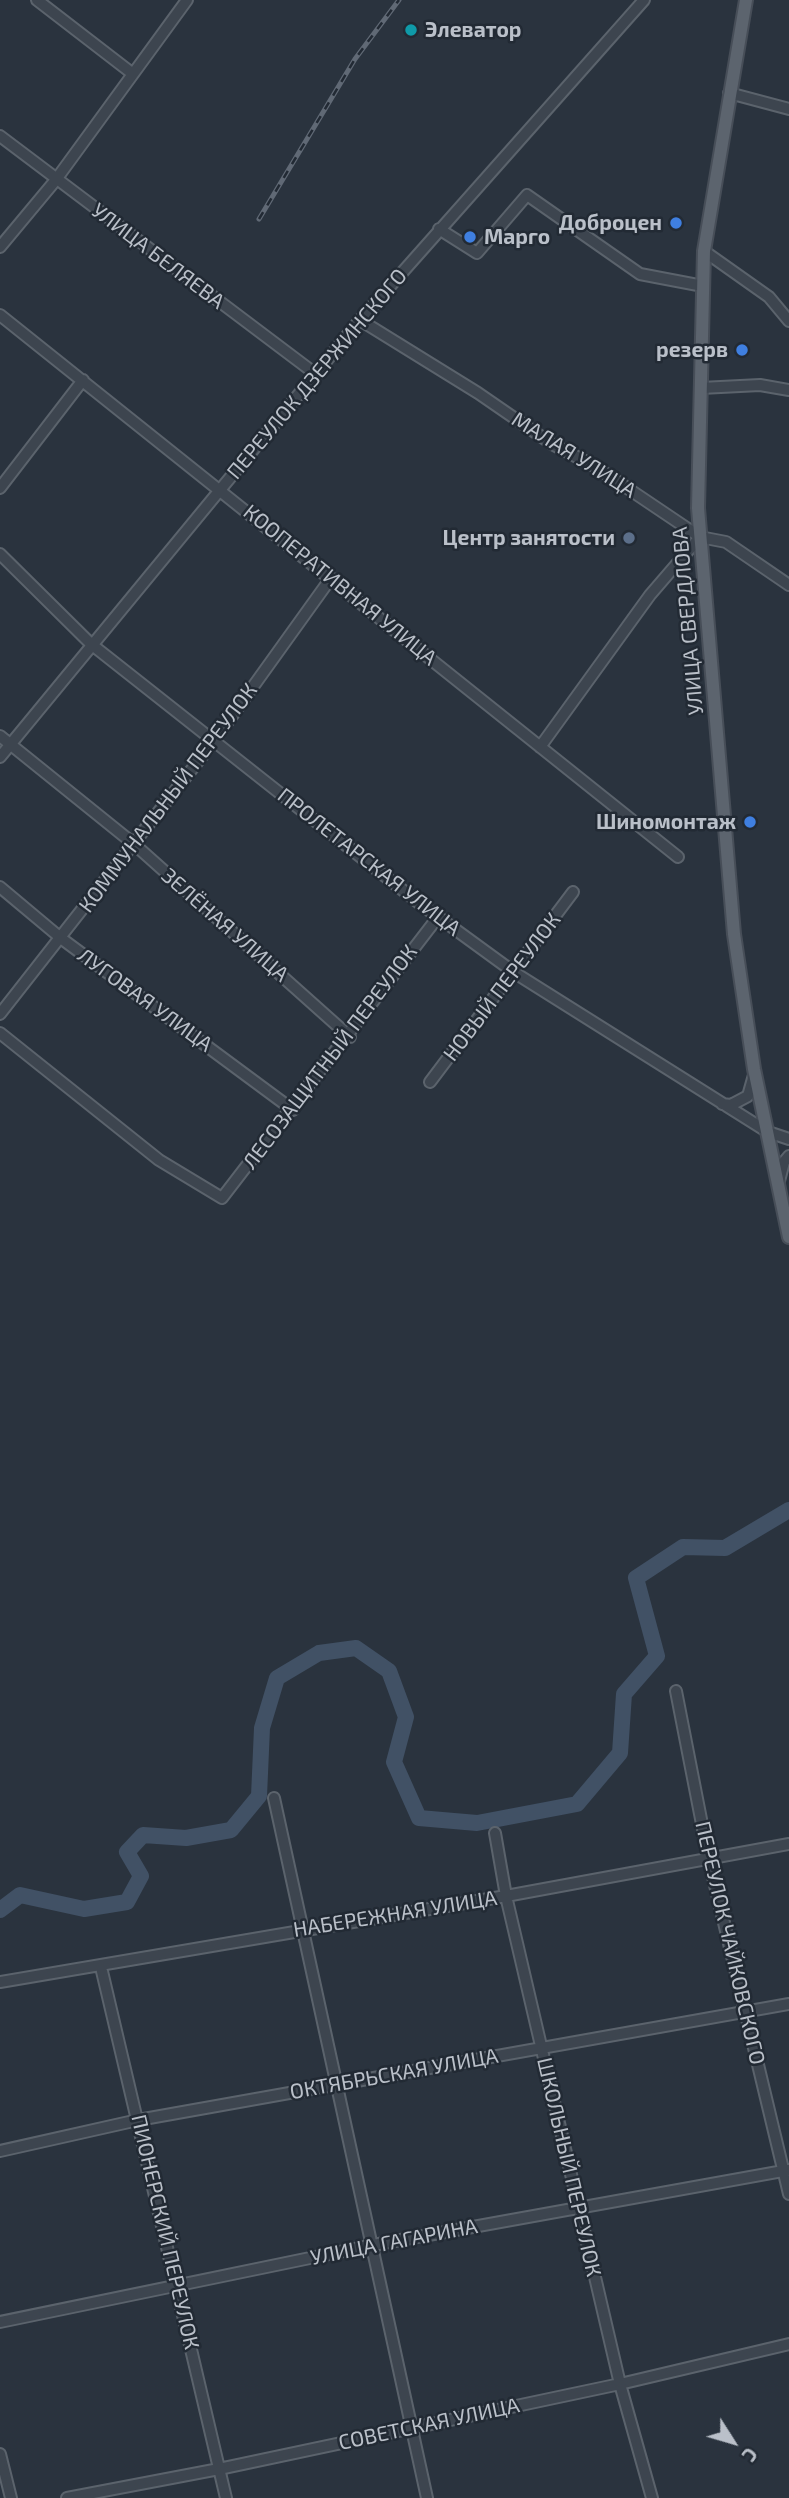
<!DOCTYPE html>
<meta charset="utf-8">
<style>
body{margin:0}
#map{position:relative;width:789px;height:2498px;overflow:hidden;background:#2a333e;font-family:"Exo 2",sans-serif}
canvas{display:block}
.north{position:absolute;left:698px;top:2407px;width:70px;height:70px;-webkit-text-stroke:5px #222a34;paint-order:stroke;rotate:127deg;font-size:19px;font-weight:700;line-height:28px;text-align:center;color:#bac0c9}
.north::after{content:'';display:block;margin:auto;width:24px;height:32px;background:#bac0c9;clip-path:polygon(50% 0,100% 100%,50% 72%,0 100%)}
</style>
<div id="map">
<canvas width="789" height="2498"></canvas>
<div class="north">С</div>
</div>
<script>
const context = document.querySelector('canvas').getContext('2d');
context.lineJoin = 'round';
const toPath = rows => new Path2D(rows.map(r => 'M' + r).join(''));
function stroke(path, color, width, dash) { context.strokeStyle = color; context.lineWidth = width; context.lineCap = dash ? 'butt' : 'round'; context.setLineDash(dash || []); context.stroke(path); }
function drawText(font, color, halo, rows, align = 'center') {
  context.font = font + ' "Exo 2",sans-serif'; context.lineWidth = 5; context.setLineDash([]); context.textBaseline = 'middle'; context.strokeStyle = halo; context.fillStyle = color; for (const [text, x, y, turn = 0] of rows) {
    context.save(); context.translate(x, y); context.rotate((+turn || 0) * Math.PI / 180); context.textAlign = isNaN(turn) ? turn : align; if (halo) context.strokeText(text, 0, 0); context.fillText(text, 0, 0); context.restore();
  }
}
const river = toPath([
 [0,1910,20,1895,84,1909,127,1902,141,1876,127,1852,143,1835,186,1838,231,1830,259,1796,262,1728,277,1678,319,1653,356,1648,389,1671,406,1717,394,1762,419,1818,477,1823,577,1804,620,1753,624,1694,657,1656,636,1578,683,1547,725,1548,789,1510]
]);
const minor = toPath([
 [37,0,133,74],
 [729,93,789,109],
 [0,136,317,375],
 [439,229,477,253,527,195,640,274,703,286],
 [0,247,55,181,187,0],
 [704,251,769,297,789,321],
 [0,315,678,857],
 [360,320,478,393,552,444,596,467,700,537,726,542,789,585],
 [701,388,760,385,789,390],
 [0,488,83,380],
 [0,554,91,644,419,903,515,973,768,1132,789,1139],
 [0,736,134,844,350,1037],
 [540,747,650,595,700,537],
 [0,757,360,320,644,0],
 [0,887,62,939,293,1110],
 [0,1014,214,741,331,578],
 [0,1033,159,1160,222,1198,438,917],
 [430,1082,573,892],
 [722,1104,731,1105,748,1096,754,1075],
 [779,1181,784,1162,789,1156],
 [676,1691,709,1860,789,2194],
 [274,1798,427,2498],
 [495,1833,506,1896,620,2384,652,2498],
 [101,1967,226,2498],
 [0,1982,506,1896,789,1844],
 [0,2151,138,2120,789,2004],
 [0,2322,373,2245,789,2170],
 [0,2454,11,2498],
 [67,2498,219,2469,620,2384,789,2344]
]);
const major = toPath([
 [746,0,704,251,698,508,734,934,754,1069,789,1237]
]);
const rail = toPath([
 [259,219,355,59,399,0]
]);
const markers = [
 [411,30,7,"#0f9aa8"],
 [676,223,7,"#3f7fe0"],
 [470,237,7,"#3f7fe0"],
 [742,350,7,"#3f7fe0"],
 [629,538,7,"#5c6f8a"],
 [750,822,7,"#3f7fe0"]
];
const poiNames = [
 ["Элеватор",425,30,"left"],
 ["Доброцен",662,223],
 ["Марго",484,237,"left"],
 ["резерв",728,350],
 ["Центр занятости",615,538],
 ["Шиномонтаж",736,822]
];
const streetNames = [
 ["УЛИЦА БЕЛЯЕВА",158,256,37],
 ["ПЕРЕУЛОК ДЗЕРЖИНСКОГО",317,374,-50],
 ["МАЛАЯ УЛИЦА",574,455,32],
 ["КООПЕРАТИВНАЯ УЛИЦА",340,585,39],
 ["УЛИЦА СВЕРДЛОВА",688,621,-95],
 ["КОММУНАЛЬНЫЙ ПЕРЕУЛОК",168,798,-53],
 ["ПРОЛЕТАРСКАЯ УЛИЦА",369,862,38],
 ["ЗЕЛЁНАЯ УЛИЦА",225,925,41],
 ["НОВЫЙ ПЕРЕУЛОК",502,987,-53],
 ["ЛУГОВАЯ УЛИЦА",145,1000,36],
 ["ЛЕСОЗАЩИТНЫЙ ПЕРЕУЛОК",330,1057,-53],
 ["НАБЕРЕЖНАЯ УЛИЦА",395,1914,-9],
 ["ПЕРЕУЛОК ЧАЙКОВСКОГО",730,1943,77],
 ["ОКТЯБРЬСКАЯ УЛИЦА",394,2074,-10],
 ["ШКОЛЬНЫЙ ПЕРЕУЛОК",569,2167,77],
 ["ПИОНЕРСКИЙ ПЕРЕУЛОК",165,2232,77],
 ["УЛИЦА ГАГАРИНА",394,2242,-11],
 ["СОВЕТСКАЯ УЛИЦА",429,2424,-12]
];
stroke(river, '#415165', 16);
stroke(minor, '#5b636c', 14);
stroke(major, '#474e58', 16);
stroke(minor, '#3d454f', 10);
stroke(major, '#5c646e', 12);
stroke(rail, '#606975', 5);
stroke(rail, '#222a34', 2.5, [8]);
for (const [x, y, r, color] of markers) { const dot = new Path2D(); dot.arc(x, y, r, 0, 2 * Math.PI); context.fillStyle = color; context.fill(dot); stroke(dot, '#222a34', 2.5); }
drawText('bold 21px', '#bac0c9', '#222a34', poiNames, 'right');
drawText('21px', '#bac0c9', '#222a34', streetNames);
</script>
